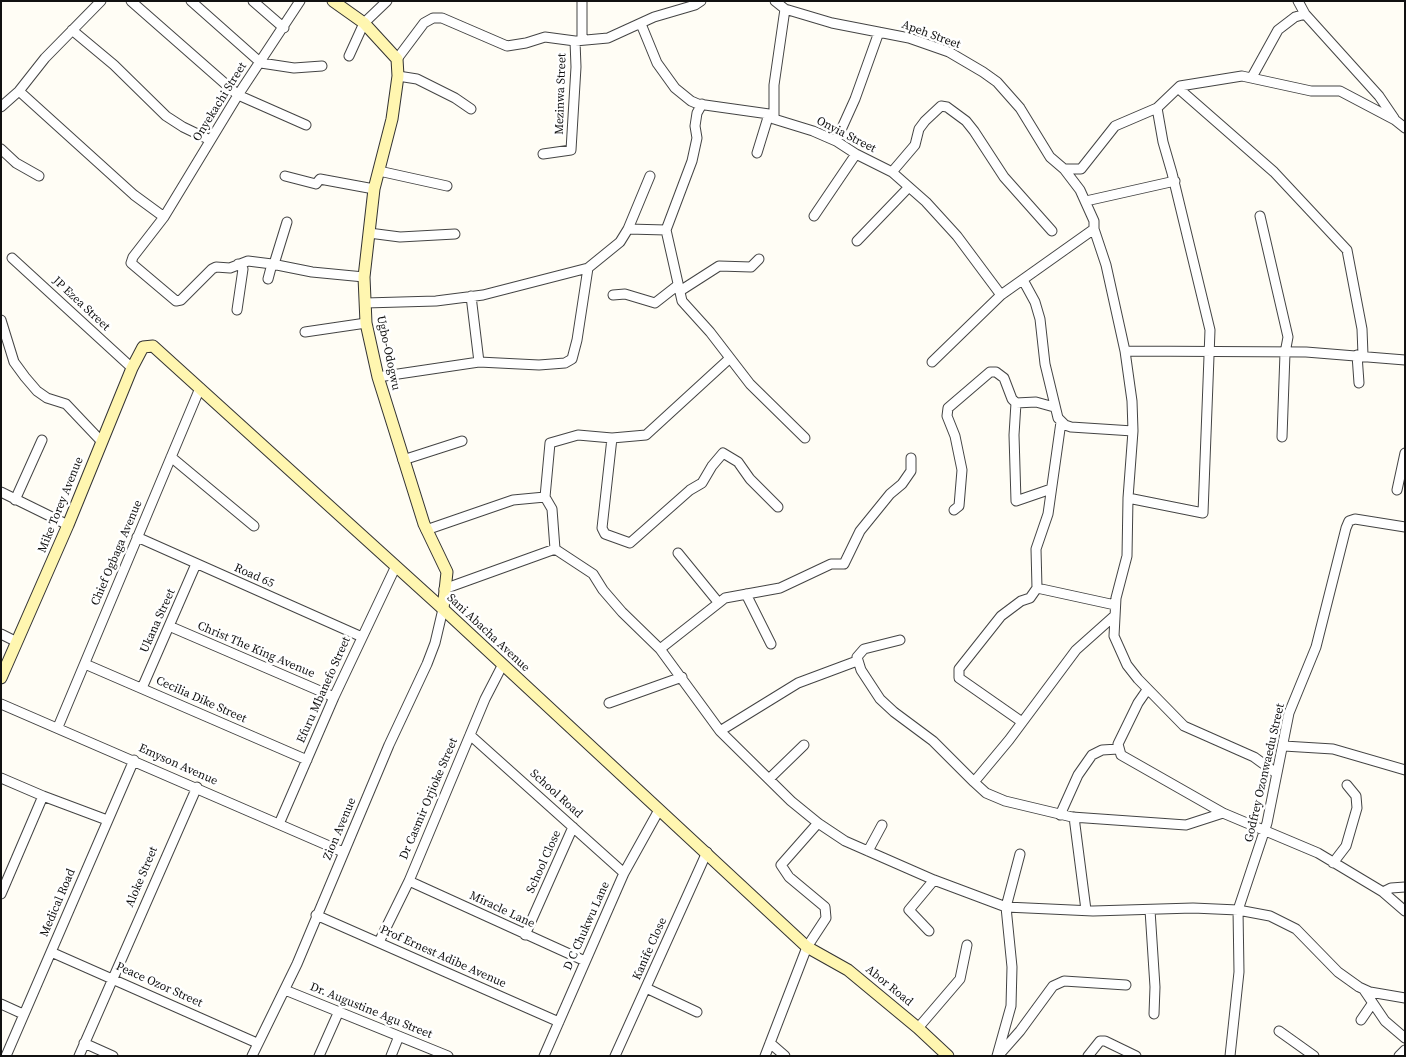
<!DOCTYPE html>
<style>
body{margin:0}
#map{position:relative;width:1406px;height:1057px;overflow:hidden;background:#fffdf5;font-family:"Source Serif 4",serif}
canvas{display:block}
.frame{position:absolute;inset:0;border:2px solid #111;pointer-events:none}
</style>
<div id="map">
<canvas width="1406" height="1057"></canvas>
<div class="frame"></div>
</div>
<script>
const context = document.querySelector('canvas').getContext('2d');
context.lineJoin = 'round';
const toPath = rows => new Path2D(rows.map(r => 'M' + r).join(''));
function stroke(path, color, width, dash) { context.strokeStyle = color; context.lineWidth = width; context.lineCap = dash ? 'butt' : 'round'; context.setLineDash(dash || []); context.stroke(path); }
function drawText(font, color, halo, rows, align = 'center') {
  context.font = font + ' "Source Serif 4",serif'; context.lineWidth = 5; context.setLineDash([]); context.textBaseline = 'middle'; context.strokeStyle = halo; context.fillStyle = color; for (const [text, x, y, turn = 0] of rows) {
    context.save(); context.translate(x, y); context.rotate((+turn || 0) * Math.PI / 180); context.textAlign = isNaN(turn) ? turn : align; if (halo) context.strokeText(text, 0, 0); context.fillText(text, 0, 0); context.restore();
  }
}
const street = toPath([
 [131,1,238,95,306,125],
 [191,1,261,63,294,68,322,66],
 [253,1,284,28],
 [300,1,238,95,164,217,133,257,131,263,176,301,181,300,212,269,216,267,230,268,248,261,272,264,312,272,364,277],
 [775,1,785,9,832,23,909,38,949,52,983,72,997,82,1020,108,1050,157,1064,169,1080,190,1094,221,1094,229,1106,265,1125,351,1132,401,1133,431,1128,498,1127,556,1116,598,1114,636,1127,665,1138,679,1184,726,1254,757,1276,773],
 [1298,1,1305,14,1379,96,1394,118],
 [641,24,657,63,675,88,691,101,698,104,769,114,774,119,813,131,836,141,856,154,892,172,926,202,957,236,1001,295],
 [72,30,114,65,166,116,183,127,210,140],
 [582,40,582,1],
 [349,56,364,23,387,1],
 [397,59,424,23,433,18,442,18,507,46,526,43,545,37,575,41,608,38,654,17,695,5,701,1],
 [398,76,417,79,455,98,471,109],
 [1252,77,1278,30,1295,17,1305,14],
 [1178,88,1274,172,1347,250,1362,329,1363,355],
 [19,91,134,195,164,217],
 [702,104,697,113,695,126,697,138,692,161,666,230,682,301,710,332,750,384,805,438],
 [1,107,19,91,45,58,101,1],
 [774,119,774,85,785,9],
 [836,141,855,99,879,32],
 [1,149,16,163,39,176],
 [757,153,769,114],
 [543,154,571,150,576,67,575,41],
 [1064,169,1081,169,1115,126,1157,108],
 [379,171,447,186],
 [892,172,915,145,919,129,925,121,941,106,947,107,966,121,974,131,1004,177,1052,231],
 [285,176,316,184,320,179,374,189],
 [1086,201,1175,181],
 [814,216,856,154],
 [1260,216,1288,337,1285,353,1282,437],
 [628,229,650,176],
 [369,233,400,237,455,234],
 [857,241,908,188],
 [12,258,132,368],
 [274,264,287,222],
 [268,279,272,264],
 [1023,280,1035,302,1040,319,1045,364,1058,418,1065,425,1071,427,1133,431],
 [680,291,719,266,751,267,759,259],
 [613,295,625,294,655,303,678,285],
 [471,296,479,362],
 [365,303,436,301,483,295,588,268],
 [237,310,243,269,238,264],
 [1,320,14,362,25,377,37,391,47,398,66,404,102,442],
 [305,332,366,323],
 [1125,351,1306,352,1405,360],
 [1357,355,1359,383],
 [932,362,1001,295,1094,229],
 [378,377,479,362,539,365,565,363,572,359,577,340,588,268,620,242,628,229,666,230],
 [612,438,602,528,605,534,630,543,690,490,702,483,712,466,723,453,738,462,750,479,778,507],
 [171,457,254,526],
 [403,460,462,441],
 [1051,489,1016,501,1014,435,1016,403,1036,402,1054,407],
 [1397,490,1405,453],
 [1,492,68,525],
 [1128,498,1203,513,1210,330,1172,173,1163,142,1157,108,1180,86,1242,76,1311,91,1340,91,1395,120,1405,128],
 [15,500,42,440],
 [954,510,959,506,962,470,955,436,947,416,948,408,990,372,996,372,1004,378,1012,399,1016,403],
 [426,530,513,500,545,497],
 [137,537,362,637],
 [555,549,552,509,545,497,550,443,578,435,612,438,646,435,729,359],
 [678,553,718,602],
 [1037,588,1115,605],
 [444,589,555,549,593,574,603,590,622,612,660,649,720,731,791,801,818,823,845,841,934,880,1006,907,1093,911,1193,908,1238,910,1270,916,1296,929,1338,972,1359,987,1370,992,1405,998],
 [746,594,771,644],
 [1113,617,1076,650,1009,740,974,782,986,793,1005,801,1072,817,1186,825,1223,813],
 [169,626,334,697],
 [1,634,17,642],
 [900,640,864,649,857,657,861,670,880,699,894,712,933,741,974,782],
 [660,649,725,598,780,588,831,564,844,564,860,531,890,494,902,484,911,471,911,458],
 [85,664,307,760],
 [142,688,196,564],
 [1147,690,1138,703,1118,744,1121,755,1223,813,1318,853,1383,892,1405,911],
 [609,703,682,677],
 [1,704,343,852],
 [1022,722,959,678,959,669,1001,616,1021,601,1030,598,1037,588,1036,549,1048,514,1061,422],
 [58,727,200,388],
 [720,731,798,683,857,661],
 [470,735,624,873],
 [1284,746,1333,749,1405,770],
 [1,778,43,796,107,820],
 [769,779,804,745],
 [1060,815,1078,775,1092,755,1102,750,1118,749],
 [1074,817,1086,910],
 [279,824,334,697,395,568],
 [868,851,882,825],
 [1333,863,1346,846,1357,808,1356,796,1347,785],
 [409,881,585,961],
 [1383,892,1391,888,1405,887],
 [1,894,43,796],
 [1150,910,1155,987,1154,1014],
 [316,915,559,1022],
 [929,931,909,910,934,880],
 [525,935,573,827],
 [379,942,409,881,485,699,502,666],
 [51,952,257,1043],
 [646,988,697,1012],
 [285,990,448,1056],
 [1364,990,1385,1021,1405,1038],
 [1,1004,23,1014],
 [1361,1020,1372,1004],
 [918,1028,960,979,967,945],
 [1279,1031,1314,1056],
 [84,1043,113,1056],
 [770,1043,785,1056],
 [6,1056,134,760],
 [79,1056,197,787],
 [252,1056,297,964,389,745,427,664,435,643,443,609],
 [319,1056,339,1011],
 [391,1056,399,1036],
 [544,1056,624,873,659,810],
 [615,1056,707,852],
 [765,1056,807,947,826,918,825,907,789,877,781,865,818,823],
 [997,1056,1011,1006,1012,967,1006,907,1020,854],
 [998,1056,1020,1031,1053,986,1064,981,1126,985],
 [1088,1056,1100,1041,1105,1041,1136,1056],
 [1230,1056,1239,972,1238,910,1267,823,1289,713,1316,647,1346,528,1349,521,1355,519,1405,527],
 [1399,1056,1405,1050]
]);
const secondary = toPath([
 [333,1,364,23,397,59,398,76,392,119,374,189,364,277,366,323,378,377,424,524,447,572,443,609],
 [1,678,68,525,132,368,143,347,153,346,443,609,807,947,848,970,918,1028,948,1056]
]);
const streetNames = [
 ["Apeh Street",931,35,20],
 ["Mezinwa Street",561,94,-88],
 ["Onyekachi Street",220,102,-58],
 ["Onyia Street",846,135,27],
 ["JP Ezea Street",81,304,43],
 ["Ugbo-Odogwu",388,353,78],
 ["Mike Torey Avenue",61,505,-68],
 ["Chief Ogbaga Avenue",117,553,-67],
 ["Road 65",254,576,24],
 ["Ukana Street",158,621,-66],
 ["Sani Abacha Avenue",488,633,43],
 ["Christ The King Avenue",256,650,23],
 ["Efuru Mbanefo Street",324,690,-66],
 ["Cecilia Dike Street",201,700,24],
 ["Emyson Avenue",178,765,24],
 ["Godfrey Ozonwaedu Street",1265,773,-77],
 ["School Road",556,794,42],
 ["Dr Casmir Orjioke Street",429,799,-67],
 ["Zion Avenue",340,829,-67],
 ["School Close",544,862,-66],
 ["Aloke Street",142,877,-67],
 ["Medical Road",58,903,-67],
 ["Miracle Lane",502,910,25],
 ["D C Chukwu Lane",587,926,-66],
 ["Kanife Close",650,949,-66],
 ["Prof Ernest Adibe Avenue",443,957,24],
 ["Peace Ozor Street",159,985,24],
 ["Abor Road",889,986,39],
 ["Dr. Augustine Agu Street",371,1011,22]
];
stroke(street, '#444', 11);
stroke(secondary, '#333', 13);
stroke(street, '#fff', 9);
stroke(secondary, '#fff6b0', 11);
drawText('12px', '#111', '#fff', streetNames);
</script>
